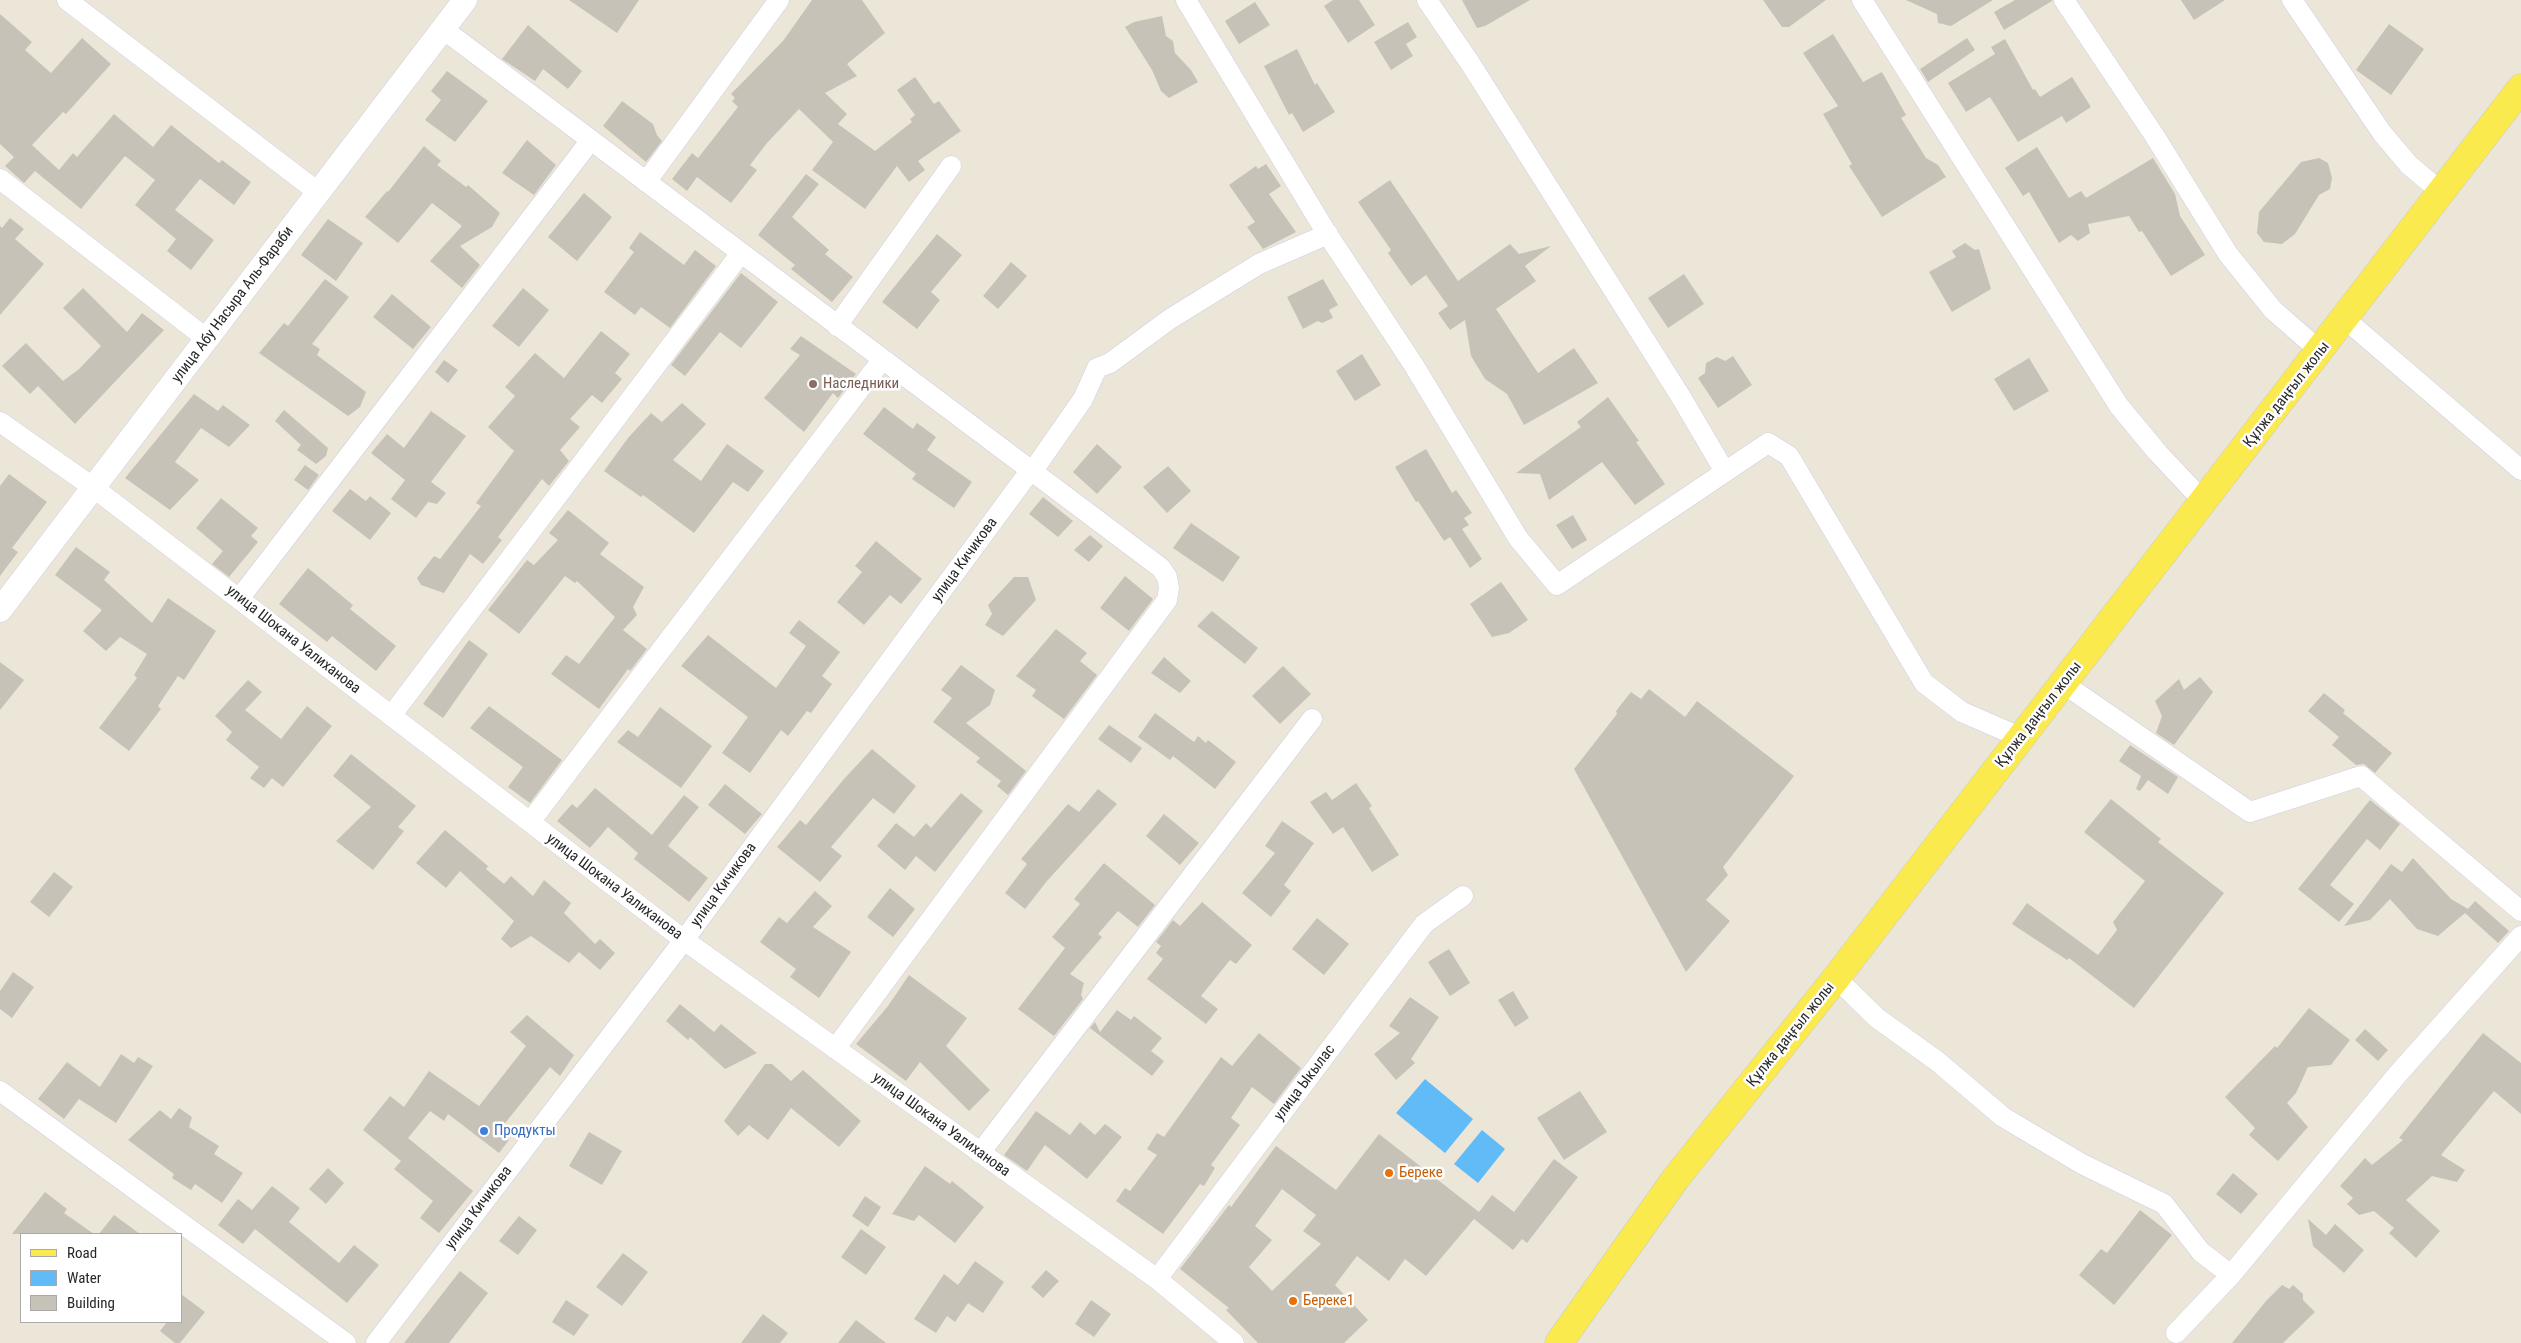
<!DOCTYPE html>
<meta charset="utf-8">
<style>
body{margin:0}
#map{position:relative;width:2521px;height:1343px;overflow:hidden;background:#ece6d8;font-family:"Roboto Condensed",sans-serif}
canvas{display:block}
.legend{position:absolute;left:20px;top:1233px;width:162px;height:90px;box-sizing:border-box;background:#fff;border:1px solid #a9a9a9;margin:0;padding:6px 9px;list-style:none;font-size:15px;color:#282828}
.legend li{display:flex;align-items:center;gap:10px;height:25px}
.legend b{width:25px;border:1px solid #a9a9a9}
</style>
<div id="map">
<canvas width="2521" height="1343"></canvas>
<ul class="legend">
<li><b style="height:6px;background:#fbea4e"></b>Road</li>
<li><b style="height:14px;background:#61bbf7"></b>Water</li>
<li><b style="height:14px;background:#c7c2b8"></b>Building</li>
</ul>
</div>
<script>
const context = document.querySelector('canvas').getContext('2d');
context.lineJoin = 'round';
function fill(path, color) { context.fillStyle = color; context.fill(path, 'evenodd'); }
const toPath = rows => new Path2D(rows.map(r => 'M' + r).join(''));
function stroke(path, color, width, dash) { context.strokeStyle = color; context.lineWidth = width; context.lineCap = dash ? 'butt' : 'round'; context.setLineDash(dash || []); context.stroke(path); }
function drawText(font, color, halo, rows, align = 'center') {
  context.font = font + ' "Roboto Condensed",sans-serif'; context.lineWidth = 5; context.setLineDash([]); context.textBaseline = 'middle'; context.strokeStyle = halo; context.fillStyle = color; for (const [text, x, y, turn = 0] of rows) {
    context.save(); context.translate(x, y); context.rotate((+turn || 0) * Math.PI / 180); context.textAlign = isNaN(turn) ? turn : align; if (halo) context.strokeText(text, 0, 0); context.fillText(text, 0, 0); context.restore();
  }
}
const water = toPath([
 [1425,1079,1473,1119,1445,1153,1396,1113],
 [1482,1130,1505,1149,1478,1183,1454,1164]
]);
const building = toPath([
 [569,0,639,0,617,33],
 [812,0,862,0,885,33,847,64,857,76,825,93,847,114,838,124,875,151,912,122,910,119,915,115,897,90,915,77,934,104,939,101,961,131,918,161,925,170,909,182,897,166,865,209,812,170,833,142,799,109,767,143,750,165,757,170,731,203,697,177,687,191,672,179,692,153,698,158,738,107,732,101,735,98,731,94,783,41],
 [1333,0,1359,0,1375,25,1348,43,1324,6],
 [1462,0,1530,0,1485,26,1477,28],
 [1763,0,1826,0,1789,27,1782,27],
 [1906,0,1993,0,1951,26,1938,23,1937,14],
 [2015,0,2052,0,2052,1,2004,30,1994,12],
 [2181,0,2225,0,2194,20],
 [1255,2,1270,25,1239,44,1225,21],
 [0,14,32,42,25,50,51,73,82,38,111,64,66,114,63,112,32,145,59,170,73,153,77,157,114,114,153,147,171,125,219,163,222,160,251,182,234,205,200,179,175,210,214,240,191,270,167,251,176,239,135,205,155,180,125,156,81,209,35,171,24,183,5,166,14,157,0,144],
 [1162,16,1166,36,1173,41,1175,53,1191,70,1198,82,1169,98,1161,91,1152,70,1125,27,1134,22],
 [1408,22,1417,37,1406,44,1413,56,1391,70,1374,42],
 [2389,24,2424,49,2391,95,2356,70],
 [528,25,582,71,568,89,543,69,535,81,502,59],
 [1833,34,1863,82,1882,72,1906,115,1901,118,1926,158,1938,165,1946,177,1882,217,1849,166,1852,164,1823,114,1838,106,1803,53],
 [1967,38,1975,50,1928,82,1920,69],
 [2005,39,2033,90,2035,89,2040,97,2072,77,2091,107,2066,123,2062,116,2018,142,1990,97,1966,112,1948,83,1995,54,1991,47],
 [1297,49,1315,85,1317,83,1335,112,1303,132,1292,113,1289,115,1264,66],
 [447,71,488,101,455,142,425,120,441,100,431,91],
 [622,101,653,124,657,135,662,141,646,162,603,126],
 [527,140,556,165,534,195,502,173],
 [424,146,441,161,437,165,466,187,468,185,500,213,492,227,460,246,480,265,462,288,430,261,462,226,432,203,398,243,365,217,387,191,388,192],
 [2037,147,2069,198,2081,191,2086,198,2153,158,2175,194,2180,216,2205,255,2171,276,2142,231,2139,232,2129,216,2088,224,2090,233,2078,241,2071,235,2059,243,2029,192,2023,196,2005,168],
 [2319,158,2328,163,2332,178,2330,189,2319,195,2295,234,2282,244,2264,242,2257,233,2259,212,2301,162],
 [1266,164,1281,186,1269,194,1296,232,1263,249,1247,227,1255,222,1229,185,1256,166,1258,169],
 [806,174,819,184,792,217,829,250,825,254,853,277,832,302,791,269,795,265,758,235],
 [1390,180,1458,281,1510,244,1519,254,1551,246,1525,266,1536,281,1496,309,1538,373,1574,348,1598,383,1524,425,1507,394,1485,379,1471,356,1465,320,1450,330,1438,313,1448,306,1426,275,1411,286,1388,253,1391,250,1358,202],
 [584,193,612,217,577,261,548,237],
 [10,218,24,229,15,239,44,264,0,315,0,226,2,228],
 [328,219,363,243,336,281,301,255],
 [640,232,684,265,695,250,716,266,670,328,641,307,635,315,604,292,634,252,629,248],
 [937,234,962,255,931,292,940,300,917,329,882,302],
 [1965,243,1975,250,1979,249,1991,289,1952,312,1929,272,1956,257,1952,251],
 [1011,262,1027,276,998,309,983,296],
 [741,273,778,302,741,348,720,332,685,376,671,365],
 [1684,274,1704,304,1668,328,1648,298],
 [325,279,349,297,312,344,320,349,317,355,366,392,360,407,348,416,259,353,284,323,288,326],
 [1323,279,1338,305,1329,310,1333,318,1322,323,1318,321,1303,329,1287,297],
 [83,288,127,332,142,313,164,330,75,424,38,386,30,394,2,366,26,343,63,381,79,369,101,346,63,308],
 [523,288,549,310,519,347,492,326],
 [392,294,431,327,413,349,373,317],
 [601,331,630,354,615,373,622,379,602,403,592,395,570,419,580,427,560,450,569,461,549,486,542,479,498,537,502,540,483,564,470,554,444,593,421,585,417,578,434,556,440,559,481,506,476,503,514,451,488,427,515,396,505,387,535,353,564,378],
 [801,336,856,374,838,398,833,393,804,432,764,398,800,355,790,349],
 [1362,354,1381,385,1355,401,1336,371],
 [1733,356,1752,385,1718,408,1698,378,1705,373,1706,363,1717,357,1725,361],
 [2029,358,2049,391,2014,411,1994,379],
 [444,360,458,370,448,383,435,372],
 [194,394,218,411,223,405,250,425,229,447,201,428,175,462,199,480,170,510,125,478],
 [1608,397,1639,441,1636,442,1665,484,1635,505,1602,462,1549,500,1540,474,1516,473,1581,427,1577,422],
 [682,403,706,424,673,460,701,481,727,444,764,471,748,492,733,482,694,533,643,495,641,497,604,471,628,438,651,413,662,422],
 [884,407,913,429,917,423,936,437,927,450,972,482,954,508,912,479,916,474,863,434],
 [284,410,328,448,326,456,316,464,297,450,301,445,275,421],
 [431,411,466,436,431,482,446,493,437,504,428,502,416,518,391,499,405,480,371,453,387,434,404,448],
 [1097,444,1122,467,1097,494,1073,472],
 [1426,449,1452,493,1456,490,1472,513,1464,518,1469,525,1462,529,1482,559,1470,568,1450,537,1444,541,1418,501,1416,502,1395,467],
 [305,465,319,475,308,490,294,480],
 [1168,466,1191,491,1167,513,1143,487],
 [9,474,47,502,12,548,18,552,0,576,0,486],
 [350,489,366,501,370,496,391,513,370,540,332,511],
 [1043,497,1073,521,1058,537,1029,514],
 [221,498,258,528,251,536,258,542,229,577,212,564,223,551,196,528],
 [568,510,609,543,600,554,644,587,633,607,637,615,623,630,647,649,630,671,628,669,599,709,551,674,566,655,579,664,615,617,577,581,575,583,565,576,519,634,488,610,527,560,534,565,558,540,549,533],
 [1573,515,1587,540,1572,549,1556,525],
 [1191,523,1240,557,1223,582,1173,548],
 [1090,535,1103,546,1089,562,1074,550],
 [876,541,922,579,901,604,890,595,864,625,837,602,862,572,855,566],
 [76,547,110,572,104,580,152,623,168,598,216,631,184,680,178,676,158,706,161,709,129,751,99,728,137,678,134,675,147,654,120,637,106,651,83,631,102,610,55,575],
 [308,568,353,605,350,609,396,646,376,671,332,636,327,642,279,604],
 [1125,576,1153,599,1129,631,1100,608],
 [1014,577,1028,577,1036,600,1003,636,985,625,992,614,988,605],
 [1501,582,1528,620,1509,633,1492,637,1470,604],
 [1212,611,1258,648,1245,664,1197,626],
 [799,620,840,652,822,676,832,684,811,713,807,711,788,736,781,730,750,773,722,753,748,717,681,666,708,635,776,688,806,646,789,633],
 [1056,629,1087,653,1080,661,1097,675,1064,719,1032,696,1036,690,1016,676],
 [469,640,488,654,443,718,423,704],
 [1164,657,1191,681,1180,693,1151,673],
 [0,662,24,680,0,710],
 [961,665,995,690,990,705,966,723,1026,771,1008,795,997,786,1001,781,976,762,980,758,933,722,952,698,941,690],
 [1283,666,1311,694,1280,724,1252,696],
 [2200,677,2213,692,2174,745,2156,733,2162,716,2155,701,2179,679,2184,690],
 [248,680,262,692,245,710,281,739,307,706,332,726,283,787,272,778,264,788,250,778,259,767,226,740,232,732,215,716],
 [1649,689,1685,717,1697,701,1794,776,1723,867,1728,875,1706,900,1730,921,1686,972,1574,769,1617,714,1616,711,1631,692,1641,699],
 [2324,693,2345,710,2343,713,2392,753,2375,773,2364,764,2356,765,2332,745,2339,737,2308,711],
 [489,706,562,760,530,803,508,787,523,767,470,728],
 [660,707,712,746,681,788,617,742,628,730,638,737],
 [1155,713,1194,742,1198,736,1206,743,1208,740,1236,762,1215,789,1173,756,1170,760,1138,737],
 [1109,725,1142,748,1131,763,1098,739],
 [2130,745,2178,777,2168,794,2148,780,2140,791,2136,789,2141,776,2119,761],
 [872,749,916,786,894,814,873,798,831,847,842,856,820,882,777,847,800,820,806,825,844,779],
 [351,754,416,806,398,827,404,831,373,870,336,841,371,807,333,776],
 [1356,783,1372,806,1369,808,1399,855,1372,872,1343,827,1333,834,1310,802,1326,792,1332,800],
 [725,784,762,814,745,834,708,805],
 [595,788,652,835,684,795,699,807,668,846,708,878,689,902,634,859,638,853,608,827,590,848,557,821,572,804,577,808],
 [1098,789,1117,804,1047,881,1025,909,1005,893,1027,864,1021,859,1068,804,1079,812],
 [961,793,983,811,935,872,916,856,905,870,877,846,896,823,914,837,926,823,931,828],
 [2111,799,2161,839,2158,842,2224,893,2134,1008,2069,958,2067,960,2012,924,2027,903,2098,955,2117,930,2113,922,2145,881,2084,832],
 [2370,800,2400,824,2380,850,2367,839,2330,885,2354,904,2339,922,2298,889],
 [1164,814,1199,843,1180,865,1146,836],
 [1282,821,1314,843,1284,885,1291,891,1271,917,1242,893,1275,853,1265,846],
 [445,830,488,866,486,869,504,884,511,876,533,896,544,880,571,903,564,913,595,944,600,939,615,953,600,970,579,952,569,963,531,936,511,948,501,939,514,921,460,871,446,888,416,863],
 [2413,858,2451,899,2468,909,2475,901,2509,931,2498,943,2465,913,2438,936,2417,929,2390,899,2370,920,2344,926,2391,864,2402,872],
 [1104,863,1155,905,1138,927,1118,911,1098,934,1102,937,1070,974,1084,983,1081,995,1083,999,1054,1036,1018,1009,1065,948,1052,937,1080,904,1074,899],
 [54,872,73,887,49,917,30,902],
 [890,888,915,909,893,937,867,917],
 [815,891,832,906,813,927,851,952,819,998,790,977,796,969,760,942,779,917,787,923],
 [1202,902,1252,945,1236,964,1230,960,1201,996,1218,1009,1206,1024,1147,979,1163,959,1156,953,1161,946,1156,942,1173,920,1180,926],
 [1317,918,1349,944,1324,975,1292,949],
 [1449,949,1470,983,1450,996,1428,962],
 [13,972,34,987,12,1018,0,1009,0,991],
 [909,975,967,1018,946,1046,990,1090,969,1111,920,1062,906,1081,856,1044,888,1006],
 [1513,991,1529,1018,1515,1027,1498,1000],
 [1410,997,1439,1017,1411,1059,1415,1063,1396,1080,1374,1054,1400,1033,1389,1026],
 [680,1004,714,1032,721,1024,757,1053,725,1069,690,1037,688,1040,666,1021],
 [2309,1008,2350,1040,2331,1065,2308,1067,2296,1093,2287,1103,2308,1127,2278,1161,2249,1135,2255,1128,2225,1097,2275,1046,2277,1048],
 [1117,1010,1131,1020,1134,1016,1162,1038,1151,1051,1164,1061,1152,1076,1090,1028,1095,1022,1100,1032],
 [527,1015,574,1055,560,1076,550,1067,498,1132,509,1140,499,1153,448,1114,444,1121,430,1111,408,1138,473,1191,439,1233,420,1218,433,1201,394,1169,401,1161,363,1130,390,1096,404,1107,429,1071,479,1106,526,1046,510,1032],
 [2365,1029,2388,1050,2378,1061,2355,1040],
 [1259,1033,1301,1068,1274,1104,1252,1087,1231,1118,1240,1125,1211,1165,1215,1168,1204,1186,1200,1184,1163,1234,1116,1201,1125,1188,1130,1191,1157,1155,1147,1149,1157,1133,1164,1137,1221,1057,1232,1066],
 [2483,1033,2521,1063,2521,1114,2494,1091,2441,1155,2465,1170,2457,1182,2432,1176,2406,1200,2440,1231,2416,1258,2389,1233,2394,1228,2374,1211,2359,1215,2347,1204,2353,1198,2340,1186,2365,1158,2372,1165,2403,1140,2399,1138],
 [121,1054,134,1063,138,1057,153,1066,116,1123,79,1099,64,1119,38,1099,67,1062,100,1087],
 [765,1064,772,1064,791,1081,803,1070,861,1121,839,1147,791,1108,768,1140,749,1125,738,1136,724,1121],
 [1580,1091,1607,1132,1564,1160,1537,1118],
 [179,1108,192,1117,189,1127,219,1146,214,1154,243,1173,222,1203,195,1184,191,1190,172,1178,174,1174,128,1140,160,1110,171,1119],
 [1036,1111,1070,1135,1080,1122,1095,1135,1105,1124,1122,1137,1087,1179,1045,1145,1027,1171,1004,1155],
 [589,1132,622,1151,602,1185,569,1166],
 [1379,1134,1479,1212,1492,1195,1514,1212,1554,1159,1578,1177,1527,1243,1522,1239,1513,1250,1474,1219,1426,1276,1405,1259,1389,1281,1357,1256,1335,1285,1368,1320,1344,1343,1258,1343,1226,1310,1229,1308,1180,1269,1229,1205,1231,1207,1276,1146,1336,1190],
 [1282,1189,1316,1215,1303,1231,1321,1244,1272,1291,1249,1267,1272,1240,1255,1226],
 [925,1166,950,1184,952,1181,984,1207,955,1243,919,1215,914,1221,892,1214],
 [328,1168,344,1183,326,1204,309,1189],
 [2233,1173,2258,1194,2241,1214,2216,1194],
 [272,1186,300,1208,289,1222,339,1263,354,1245,379,1265,347,1303,255,1229,243,1244,218,1225,238,1199,252,1210],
 [45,1192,67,1209,64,1213,94,1234,12,1234],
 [865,1196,881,1207,868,1227,852,1216],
 [2140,1210,2172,1235,2114,1305,2079,1275,2101,1249,2107,1253],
 [114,1215,140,1234,99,1234],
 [519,1216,537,1230,518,1255,499,1241],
 [2308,1219,2326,1235,2335,1224,2364,1250,2344,1273,2313,1246],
 [861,1229,886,1247,866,1275,841,1257],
 [623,1253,648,1272,622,1306,596,1287],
 [975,1261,1004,1282,983,1313,968,1303,955,1322,947,1316,936,1333,914,1319,944,1274,958,1285],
 [1046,1270,1059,1281,1043,1298,1031,1287],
 [460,1271,488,1293,449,1343,404,1343],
 [2282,1285,2289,1289,2293,1285,2303,1294,2303,1300,2315,1312,2283,1343,2232,1343,2266,1301],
 [181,1294,205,1312,180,1343,175,1343,160,1331,167,1322,181,1322],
 [566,1300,589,1315,574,1336,552,1322],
 [1091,1300,1111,1314,1094,1337,1075,1324],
 [763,1314,788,1333,780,1343,741,1343],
 [856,1320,886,1343,838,1343]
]);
const minor = toPath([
 [67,0,319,193],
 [1186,0,1326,232,1413,364,1518,538,1557,585,1768,443,1789,456,1924,683,1962,712,2022,738],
 [1427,0,1470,63,1681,397,1725,472],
 [1862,0,2119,406,2158,453,2204,502],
 [2064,0,2154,135,2228,254,2273,310,2320,351],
 [2292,0,2382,133,2409,165,2440,191],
 [443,29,1161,568,1167,577,1169,588,1167,600,835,1049],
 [0,179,207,339],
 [646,182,779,0],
 [2345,319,2521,470],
 [837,326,951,166],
 [0,422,94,488,684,940,1157,1279,1234,1343],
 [1032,472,1083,399,1097,368,1110,363,1170,319,1259,264,1328,234],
 [239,599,591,140],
 [2064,684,2250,812,2361,776,2521,911],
 [391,716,741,253],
 [530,822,882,360],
 [1836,978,1877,1018,1937,1061,2003,1117,2082,1164,2164,1204,2201,1252,2231,1275,2176,1333],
 [0,1091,346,1343],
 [980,1153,1312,719],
 [2231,1275,2397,1075,2521,936],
 [1157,1279,1424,924,1463,896],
 [376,1343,684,940,1030,471]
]);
const tertiary = toPath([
 [0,610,465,0]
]);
const primary = toPath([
 [1559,1343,1676,1178,1836,978,2521,88]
]);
const markers = [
 [813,384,5,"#8d6e63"],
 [484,1131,5,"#3f7fe0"],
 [1389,1173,5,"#e8710a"],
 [1293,1301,5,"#e8710a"]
];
const streetNames = [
 ["улица Абу Насыра Аль-Фараби",233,305,-53],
 ["Құлжа даңғыл жолы",2287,395,-52],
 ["улица Кичикова",965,560,-54],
 ["улица Шокана Уалиханова",293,640,38],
 ["Құлжа даңғыл жолы",2039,715,-52],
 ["улица Кичикова",724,885,-54],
 ["улица Шокана Уалиханова",614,887,37],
 ["Құлжа даңғыл жолы",1791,1035,-51],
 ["улица Ыкылас",1305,1083,-53],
 ["улица Шокана Уалиханова",941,1125,36],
 ["улица Кичикова",479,1208,-53]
];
const educationNames = [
 ["Наследники",823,384]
];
const shopNames = [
 ["Продукты",494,1131]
];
const foodNames = [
 ["Береке",1399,1173],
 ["Береке1",1303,1301]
];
fill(water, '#61bbf7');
fill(building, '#c7c2b8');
stroke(minor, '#cdcee2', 21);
stroke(tertiary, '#cdcee2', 25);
stroke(primary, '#cbcbcb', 29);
stroke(minor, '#fff', 20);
stroke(tertiary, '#fff', 24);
stroke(primary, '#fbea4e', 28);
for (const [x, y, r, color] of markers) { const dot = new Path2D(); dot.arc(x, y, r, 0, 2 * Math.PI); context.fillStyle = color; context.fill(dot); stroke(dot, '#fff', 2); }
drawText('15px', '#282828', '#fff', streetNames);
drawText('15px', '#785e54', '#fff', educationNames, 'left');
drawText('15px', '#366cbe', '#fff', shopNames, 'left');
drawText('15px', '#c56008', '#fff', foodNames, 'left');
</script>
